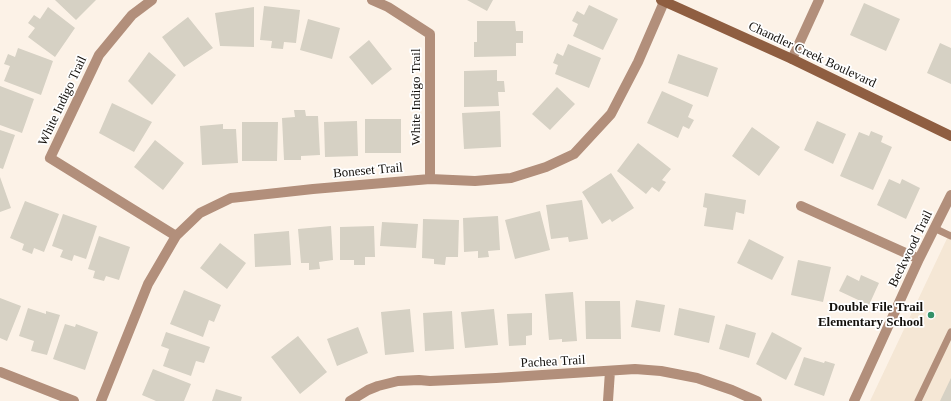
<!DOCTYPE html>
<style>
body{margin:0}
canvas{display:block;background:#fcf2e7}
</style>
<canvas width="951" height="401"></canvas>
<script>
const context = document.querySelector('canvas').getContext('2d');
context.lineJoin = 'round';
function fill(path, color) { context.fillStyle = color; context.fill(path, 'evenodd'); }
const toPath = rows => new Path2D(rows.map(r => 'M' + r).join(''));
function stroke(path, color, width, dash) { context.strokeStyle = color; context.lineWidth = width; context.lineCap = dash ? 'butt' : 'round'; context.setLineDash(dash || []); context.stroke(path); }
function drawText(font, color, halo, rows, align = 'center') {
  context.font = font + ' "Times New Roman",serif'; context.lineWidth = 3.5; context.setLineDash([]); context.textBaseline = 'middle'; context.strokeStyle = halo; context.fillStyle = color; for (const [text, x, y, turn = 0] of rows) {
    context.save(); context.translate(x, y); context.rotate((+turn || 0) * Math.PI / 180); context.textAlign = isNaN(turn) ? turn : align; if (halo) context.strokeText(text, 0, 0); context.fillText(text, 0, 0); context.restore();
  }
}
const built = toPath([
 [951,230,951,401,870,401]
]);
const building = toPath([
 [55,0,96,0,76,20],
 [467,0,493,0,487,11],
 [864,3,900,19,886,51,850,35],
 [589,5,618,19,603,50,573,36,578,24,572,21,577,11,584,15],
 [264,6,300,10,296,43,284,42,283,49,271,48,272,41,260,40],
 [48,7,75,28,55,57,28,37,35,28,28,23,34,15,40,19],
 [254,7,254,47,220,46,215,13],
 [188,17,213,48,184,67,162,37],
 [308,19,340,28,332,59,300,50],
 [477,21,515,21,516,31,523,31,523,43,516,43,516,56,474,57,474,42,477,42],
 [369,40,392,69,372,85,349,57],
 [940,43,951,48,951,84,927,73],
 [568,44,601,58,589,88,555,74,558,65,553,63,557,53,563,56],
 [18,48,53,61,41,95,4,81,10,66,4,64,8,54,15,57],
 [149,52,176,75,152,105,128,81],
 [678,54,718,68,708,97,668,83],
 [497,70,497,81,504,81,505,92,498,92,499,106,464,107,464,71],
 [0,86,34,99,22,133,0,125],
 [557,87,575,104,550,130,532,114],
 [662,91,693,105,688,117,694,120,689,129,683,126,678,138,647,123],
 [112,103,152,122,134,152,99,133],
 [294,110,305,110,306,116,318,116,320,155,301,156,301,160,284,160,282,118,295,117],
 [500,111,501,147,464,149,462,113],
 [365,119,401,119,401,153,365,153],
 [357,121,358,156,325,157,324,122],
 [817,121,846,134,833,164,804,150],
 [242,122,278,122,277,161,242,161],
 [223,124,223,129,236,129,238,163,202,165,200,126],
 [752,127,780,147,759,176,732,156],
 [0,130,15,135,3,169,0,168],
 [871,131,883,136,881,142,892,147,873,190,840,176,859,132,869,136],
 [155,140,184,163,163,190,134,167],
 [638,143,671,169,662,180,666,182,659,192,652,187,646,194,617,171],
 [611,173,634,208,612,222,610,219,602,224,582,192],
 [0,177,11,208,0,212],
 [889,179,900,184,902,179,920,188,906,219,877,205],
 [705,193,746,200,744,214,736,212,733,230,704,226,707,208,703,207],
 [582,200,588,239,569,242,568,237,551,239,546,205],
 [25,201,59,214,44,252,34,248,32,254,22,250,24,244,10,238],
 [540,211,550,250,515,259,505,220],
 [63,214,97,226,86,259,74,255,72,261,60,257,63,250,52,246],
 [498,216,500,250,488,251,489,257,478,258,478,251,464,252,463,218],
 [423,219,459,220,458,257,446,257,445,265,434,264,434,259,422,258],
 [382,222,418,224,416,248,380,246],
 [331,226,333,260,319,262,320,269,309,270,309,263,301,263,298,229],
 [374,226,375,257,365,257,365,265,354,265,354,260,340,260,340,227],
 [289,231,291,265,255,267,254,234],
 [99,236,130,247,119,280,106,276,104,281,93,278,95,271,88,269],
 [749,239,784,257,772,280,737,263],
 [220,243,246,263,227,289,200,268],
 [798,260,831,267,823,302,791,295],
 [847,275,859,281,861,275,879,283,869,305,839,291],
 [184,290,221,305,214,322,209,320,203,337,170,324],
 [573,292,577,341,562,342,562,339,549,340,545,294],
 [0,298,21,306,7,341,0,338],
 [636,300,665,305,660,332,631,327],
 [585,301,620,301,621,339,586,339],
 [28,308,46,314,46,311,60,315,47,355,31,351,34,341,19,336],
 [679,308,715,316,709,343,674,335],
 [410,309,414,352,385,355,381,312],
 [494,309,498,345,465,348,461,312],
 [452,311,454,349,425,351,423,313],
 [532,313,532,335,526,336,526,345,509,346,507,314],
 [65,324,75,327,76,324,98,332,85,370,53,359],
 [726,324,756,333,749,358,719,349],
 [358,327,368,353,337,366,327,339],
 [166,332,210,347,204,363,196,361,191,376,163,366,169,349,161,346],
 [772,332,802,348,786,380,756,364],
 [298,336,327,372,300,394,271,357],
 [804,357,824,363,825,361,835,364,824,396,794,385],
 [153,369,191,384,184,401,156,401,142,395],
 [951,378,951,401,940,401],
 [216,389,242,397,241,401,212,401]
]);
const lane = toPath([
 [934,228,951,236],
 [918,401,951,332]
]);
const street = toPath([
 [152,0,132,15,99,55,50,158,176,236],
 [372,0,388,7,430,34,430,179],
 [792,59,819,0],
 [801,206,919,259],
 [0,372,74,401],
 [101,401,148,284,176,236,200,213,231,198,313,189,430,179,475,181,511,178,546,167,574,154,611,114,638,62,664,2],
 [350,401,368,390,378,386,398,381,419,380,430,381,496,378,635,369,661,371,697,378,732,390,757,401],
 [608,401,610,371],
 [854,401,919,259,951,195]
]);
const secondary = toPath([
 [661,0,792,59,951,136]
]);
const markers = [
 [931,315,4,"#329068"]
];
const streetNames = [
 ["Chandler Creek Boulevard",812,55,25],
 ["White Indigo Trail",417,97,-90],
 ["White Indigo Trail",63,101,-65],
 ["Boneset Trail",368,171,-5],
 ["Beckwood Trail",911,249,-64],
 ["Pachea Trail",553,362,-3]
];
const poiNames = [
 ["Double File Trail",923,308],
 ["Elementary School",923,323]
];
fill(built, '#f5e7d5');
fill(building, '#d6d1c4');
stroke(lane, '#b28f7b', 7);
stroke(street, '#b28f7b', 10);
stroke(secondary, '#8f5e41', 10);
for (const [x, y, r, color] of markers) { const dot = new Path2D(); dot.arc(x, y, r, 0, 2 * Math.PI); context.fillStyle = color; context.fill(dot); stroke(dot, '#fff', 1.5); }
drawText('13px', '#13100c', '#fff', streetNames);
drawText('bold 13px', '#13100c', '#fff', poiNames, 'right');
</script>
